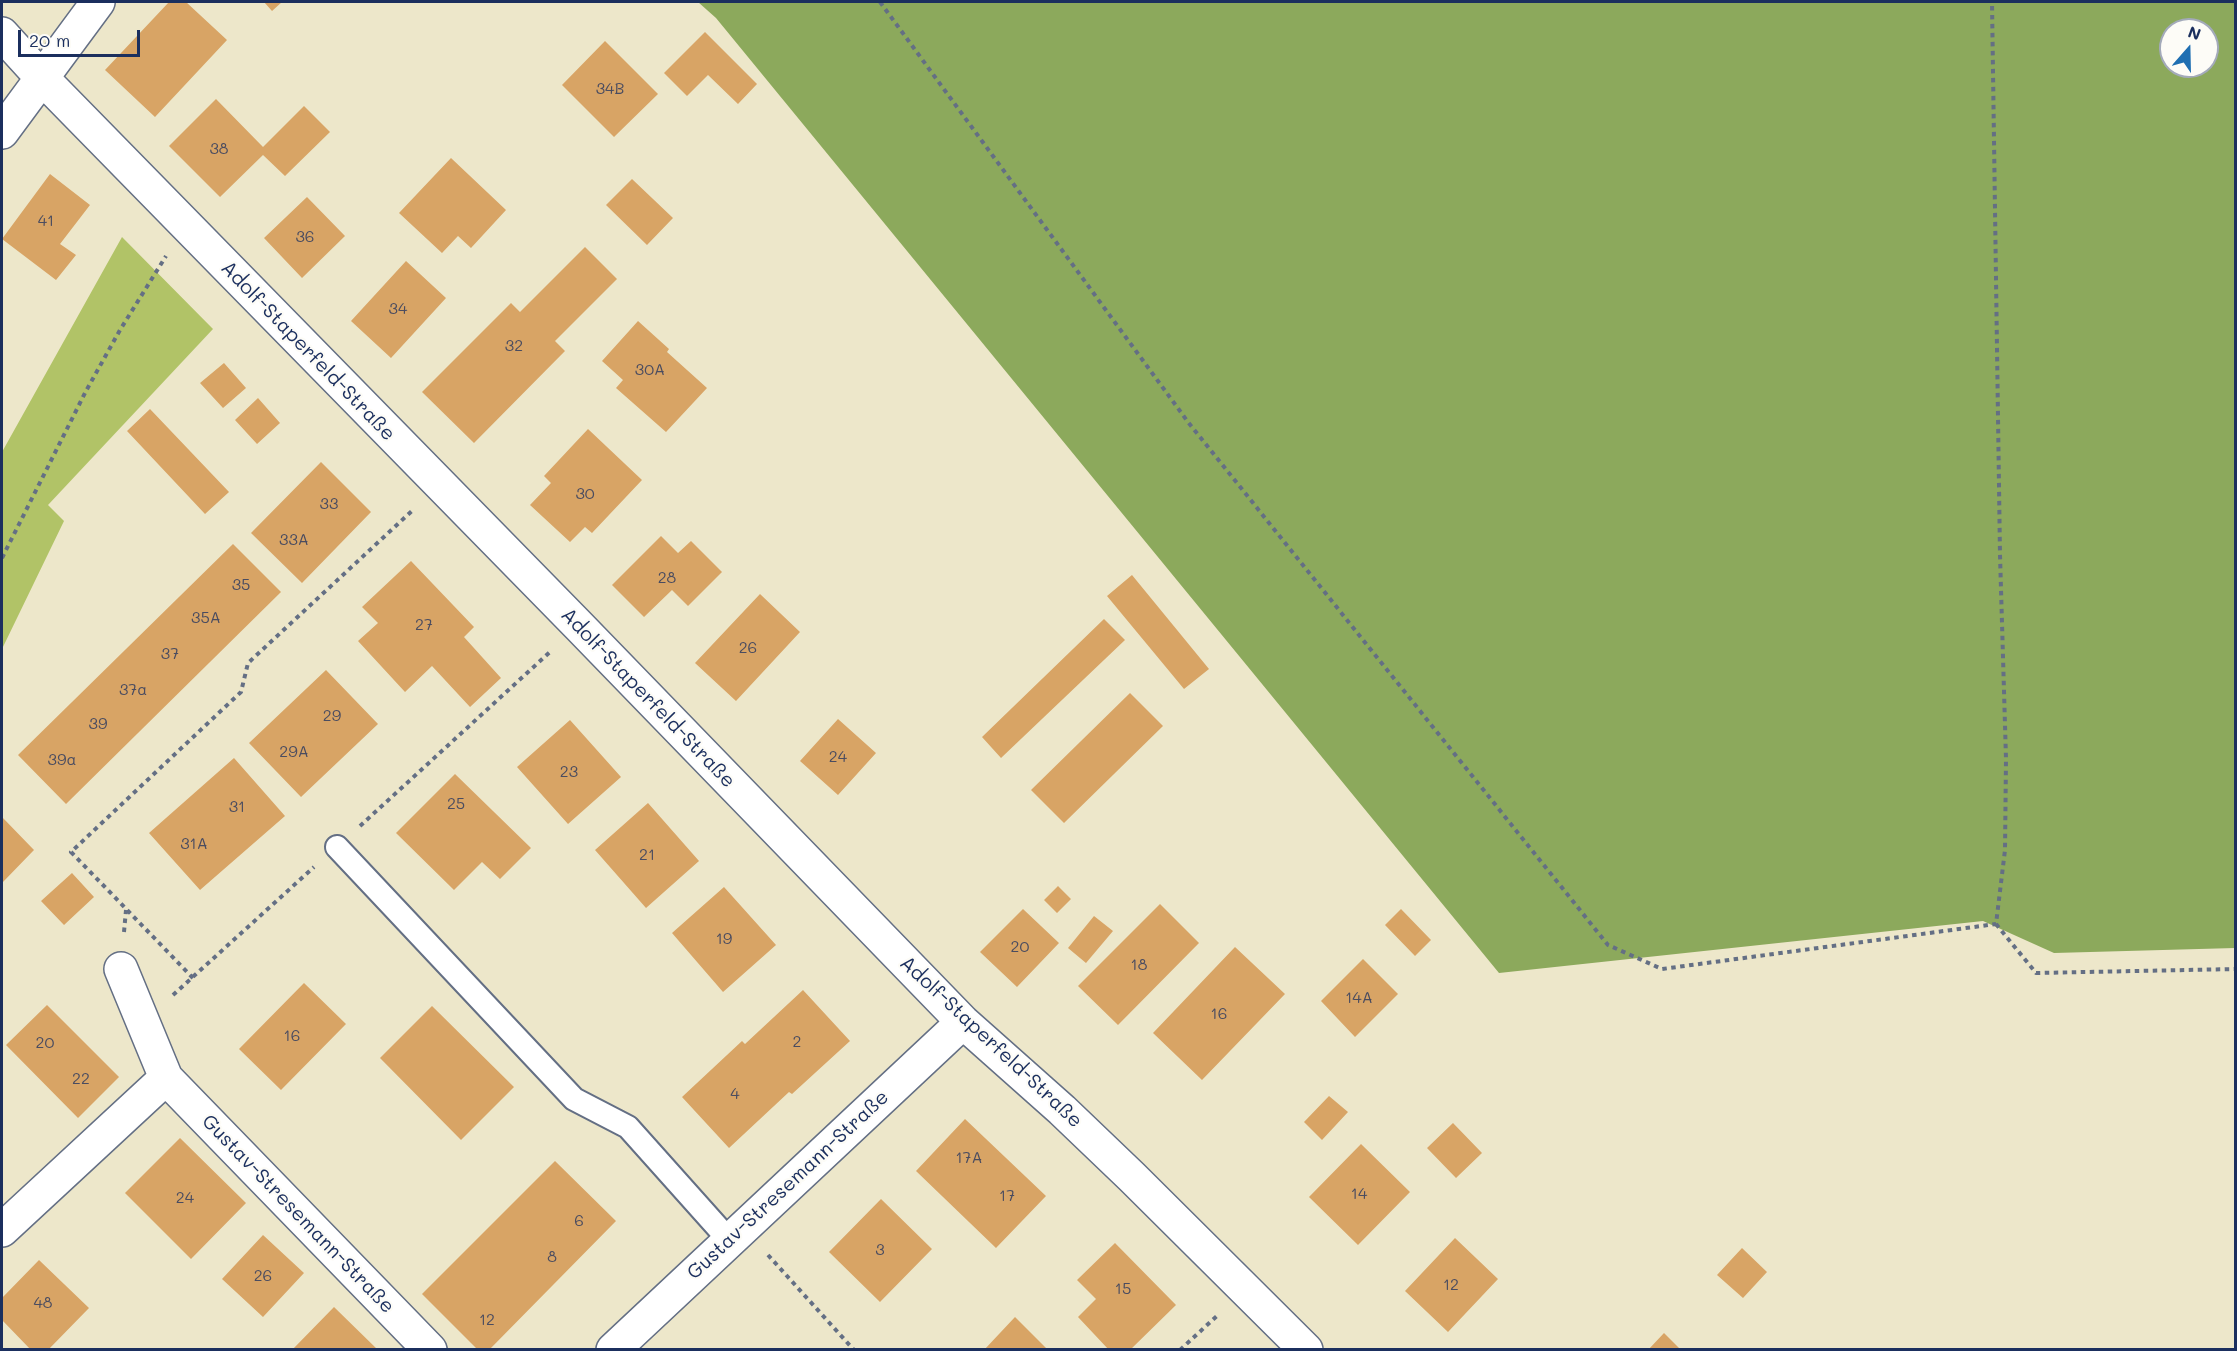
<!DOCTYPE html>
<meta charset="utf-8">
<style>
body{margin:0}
#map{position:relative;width:2237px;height:1351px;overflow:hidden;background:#ede7ca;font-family:Mali,sans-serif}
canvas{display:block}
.frame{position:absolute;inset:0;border:3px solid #1b2f5e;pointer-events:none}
.north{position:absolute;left:2159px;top:18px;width:60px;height:60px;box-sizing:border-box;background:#fdfcf7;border:2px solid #a3aaba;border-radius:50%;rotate:20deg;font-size:16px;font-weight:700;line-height:24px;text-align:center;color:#1b2f5e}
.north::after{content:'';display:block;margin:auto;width:21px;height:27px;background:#1f6fb2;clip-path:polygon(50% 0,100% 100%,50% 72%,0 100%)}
.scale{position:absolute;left:18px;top:30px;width:122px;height:27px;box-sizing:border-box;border:3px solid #1b2f5e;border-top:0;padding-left:8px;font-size:18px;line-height:21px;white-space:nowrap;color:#1b2f5e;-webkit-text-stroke:4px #fdfcf7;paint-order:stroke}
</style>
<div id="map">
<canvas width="2237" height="1351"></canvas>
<div class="frame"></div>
<div class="north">N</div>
<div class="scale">20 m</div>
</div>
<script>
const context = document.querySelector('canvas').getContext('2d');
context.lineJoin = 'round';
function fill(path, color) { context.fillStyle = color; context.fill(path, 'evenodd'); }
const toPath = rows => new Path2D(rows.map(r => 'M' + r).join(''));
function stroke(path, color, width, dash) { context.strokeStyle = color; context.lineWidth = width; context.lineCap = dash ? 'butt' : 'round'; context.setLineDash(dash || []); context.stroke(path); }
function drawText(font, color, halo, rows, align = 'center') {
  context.font = font + ' Mali,sans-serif'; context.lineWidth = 4.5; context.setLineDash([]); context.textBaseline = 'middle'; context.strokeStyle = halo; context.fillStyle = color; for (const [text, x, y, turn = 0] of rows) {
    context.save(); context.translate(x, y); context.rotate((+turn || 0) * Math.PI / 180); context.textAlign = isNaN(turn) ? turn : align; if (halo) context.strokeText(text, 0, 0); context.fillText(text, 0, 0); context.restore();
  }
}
const green = toPath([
 [122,237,213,329,48,505,64,521,2,649,2,452]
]);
const forest = toPath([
 [698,2,2235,2,2235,948,2054,953,1983,921,1499,973,716,18],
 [2171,30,2207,30,2207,66,2171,66]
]);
const building = toPath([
 [169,2,186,2,227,40,155,117,105,70],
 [264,2,282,2,272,11],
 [705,32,757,84,738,104,708,75,687,96,664,73],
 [605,41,658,94,614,137,562,85],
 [216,99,263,147,304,106,330,132,285,176,263,155,220,197,169,146],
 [451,158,506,210,471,248,458,236,442,253,399,213],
 [50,174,90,205,60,244,76,255,56,280,2,239],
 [632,179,673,218,647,245,606,205],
 [307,197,345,236,302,278,264,238],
 [585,247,617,279,555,341,565,351,474,443,422,392,511,303,520,312],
 [406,261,446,298,391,358,351,321],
 [638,321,669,349,667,352,707,388,666,432,616,388,623,380,602,361],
 [224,363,246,388,223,408,200,383],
 [258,398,280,423,257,444,235,420],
 [150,409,229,492,205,514,127,431],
 [588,429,642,480,592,533,585,527,570,542,530,505,551,483,544,476],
 [321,462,371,512,302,583,251,533],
 [661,536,678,553,691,541,722,572,688,606,672,590,644,617,612,585],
 [233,544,281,592,66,804,18,755],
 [411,561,474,627,464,637,501,678,470,707,432,666,405,692,358,641,378,623,362,607],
 [1132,575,1209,669,1184,689,1107,596],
 [760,594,800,632,736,701,695,663],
 [1104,619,1125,640,1001,758,982,737],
 [326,670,378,724,301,797,249,743],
 [1130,693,1163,726,1064,823,1031,790],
 [838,719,876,753,838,795,800,761],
 [570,720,621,777,568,824,517,767],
 [234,758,285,816,200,890,149,833],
 [455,774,531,848,500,879,482,862,454,890,396,833],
 [648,803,699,861,646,908,595,850],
 [2,817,34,850,2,883],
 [72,873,94,897,64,925,41,901],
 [1058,886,1071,899,1057,913,1044,900],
 [724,887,776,945,723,992,672,933],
 [1160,904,1199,943,1118,1025,1078,986],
 [1023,909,1059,943,1017,987,980,952],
 [1401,909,1431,940,1415,956,1385,925],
 [1094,916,1113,931,1086,963,1068,948],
 [1235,947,1285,994,1202,1080,1153,1033],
 [1363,959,1398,994,1355,1037,1321,1001],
 [304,983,346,1024,281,1090,239,1049],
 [803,990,850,1041,792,1094,789,1092,729,1148,682,1097,742,1041,745,1044],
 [47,1005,119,1077,78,1118,6,1045],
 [432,1006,514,1087,461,1140,380,1058],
 [1329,1096,1348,1112,1322,1140,1304,1122],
 [965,1119,1046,1196,996,1248,916,1171],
 [1453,1123,1482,1153,1456,1178,1427,1148],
 [180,1138,246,1203,191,1259,125,1193],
 [1361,1144,1410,1192,1358,1245,1309,1197],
 [555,1161,616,1221,489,1350,478,1350,422,1294],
 [881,1199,932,1249,880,1302,829,1252],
 [263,1235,304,1273,263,1317,222,1279],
 [1455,1238,1498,1279,1448,1332,1405,1291],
 [1115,1243,1176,1305,1130,1350,1109,1350,1078,1317,1096,1299,1077,1280],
 [1742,1248,1767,1272,1743,1298,1717,1275],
 [39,1260,89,1308,48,1350,31,1350,2,1320,2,1298],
 [334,1307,378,1350,292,1350],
 [1015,1317,1048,1350,984,1350],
 [1664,1333,1681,1350,1648,1350]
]);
const path = toPath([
 [880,2,1188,422,1608,945,1662,969,1996,924,2005,850,2006,759,2000,555,1992,2],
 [2,558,86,391,120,330,166,256],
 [360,826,551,651],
 [1996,924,2036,973,2236,969],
 [124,932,126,910],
 [193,978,71,852,241,692,248,663,414,509],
 [173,995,314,867],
 [768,1255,854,1350],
 [1180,1350,1219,1314]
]);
const lane = toPath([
 [337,847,574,1099,628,1127,729,1240]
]);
const street = toPath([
 [2,34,42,78,579,626,963,1022,1062,1110,1132,1177,1306,1350],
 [2,132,98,2],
 [121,969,166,1078,430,1350],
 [2,1230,166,1078],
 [613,1350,963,1022]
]);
const numberNames = [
 ["34B",610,89],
 ["38",219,149],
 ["41",46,221],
 ["36",305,237],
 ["34",398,309],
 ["32",514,346],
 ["30A",650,370],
 ["30",585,494],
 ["33",329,504],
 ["33A",294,540],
 ["28",667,578],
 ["35",241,585],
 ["35A",206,618],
 ["27",424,625],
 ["26",748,648],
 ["37",170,654],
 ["37a",133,690],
 ["29",332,716],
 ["39",98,724],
 ["29A",294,752],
 ["24",838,757],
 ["39a",62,760],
 ["23",569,772],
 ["25",456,804],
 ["31",237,807],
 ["31A",194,844],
 ["21",647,855],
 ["19",724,939],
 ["20",1020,947],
 ["18",1139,965],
 ["14A",1359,998],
 ["16",1219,1014],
 ["16",292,1036],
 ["2",797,1042],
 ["20",45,1043],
 ["22",81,1079],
 ["4",735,1094],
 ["17A",969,1158],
 ["14",1359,1194],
 ["17",1007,1196],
 ["24",185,1198],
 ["6",579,1221],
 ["3",880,1250],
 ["8",552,1257],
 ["26",263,1276],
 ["12",1451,1285],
 ["15",1123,1289],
 ["48",43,1303],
 ["12",487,1320]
];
const streetNames = [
 ["Adolf-Staperfeld-Straße",308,351,46],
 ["Adolf-Staperfeld-Straße",648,698,46],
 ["Adolf-Staperfeld-Straße",991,1042,43],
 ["Gustav-Stresemann-Straße",788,1185,-43],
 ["Gustav-Stresemann-Straße",298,1214,46]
];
fill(green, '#b1c367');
fill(forest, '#8ca95c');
fill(building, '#d8a465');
stroke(lane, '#646f84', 26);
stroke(street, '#646f84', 36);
stroke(path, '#646f84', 4, [4.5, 4.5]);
stroke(lane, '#fff', 22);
stroke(street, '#fff', 33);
drawText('16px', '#4a4c60', null, numberNames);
drawText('20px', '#1b2f5e', '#fdfcf7', streetNames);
</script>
